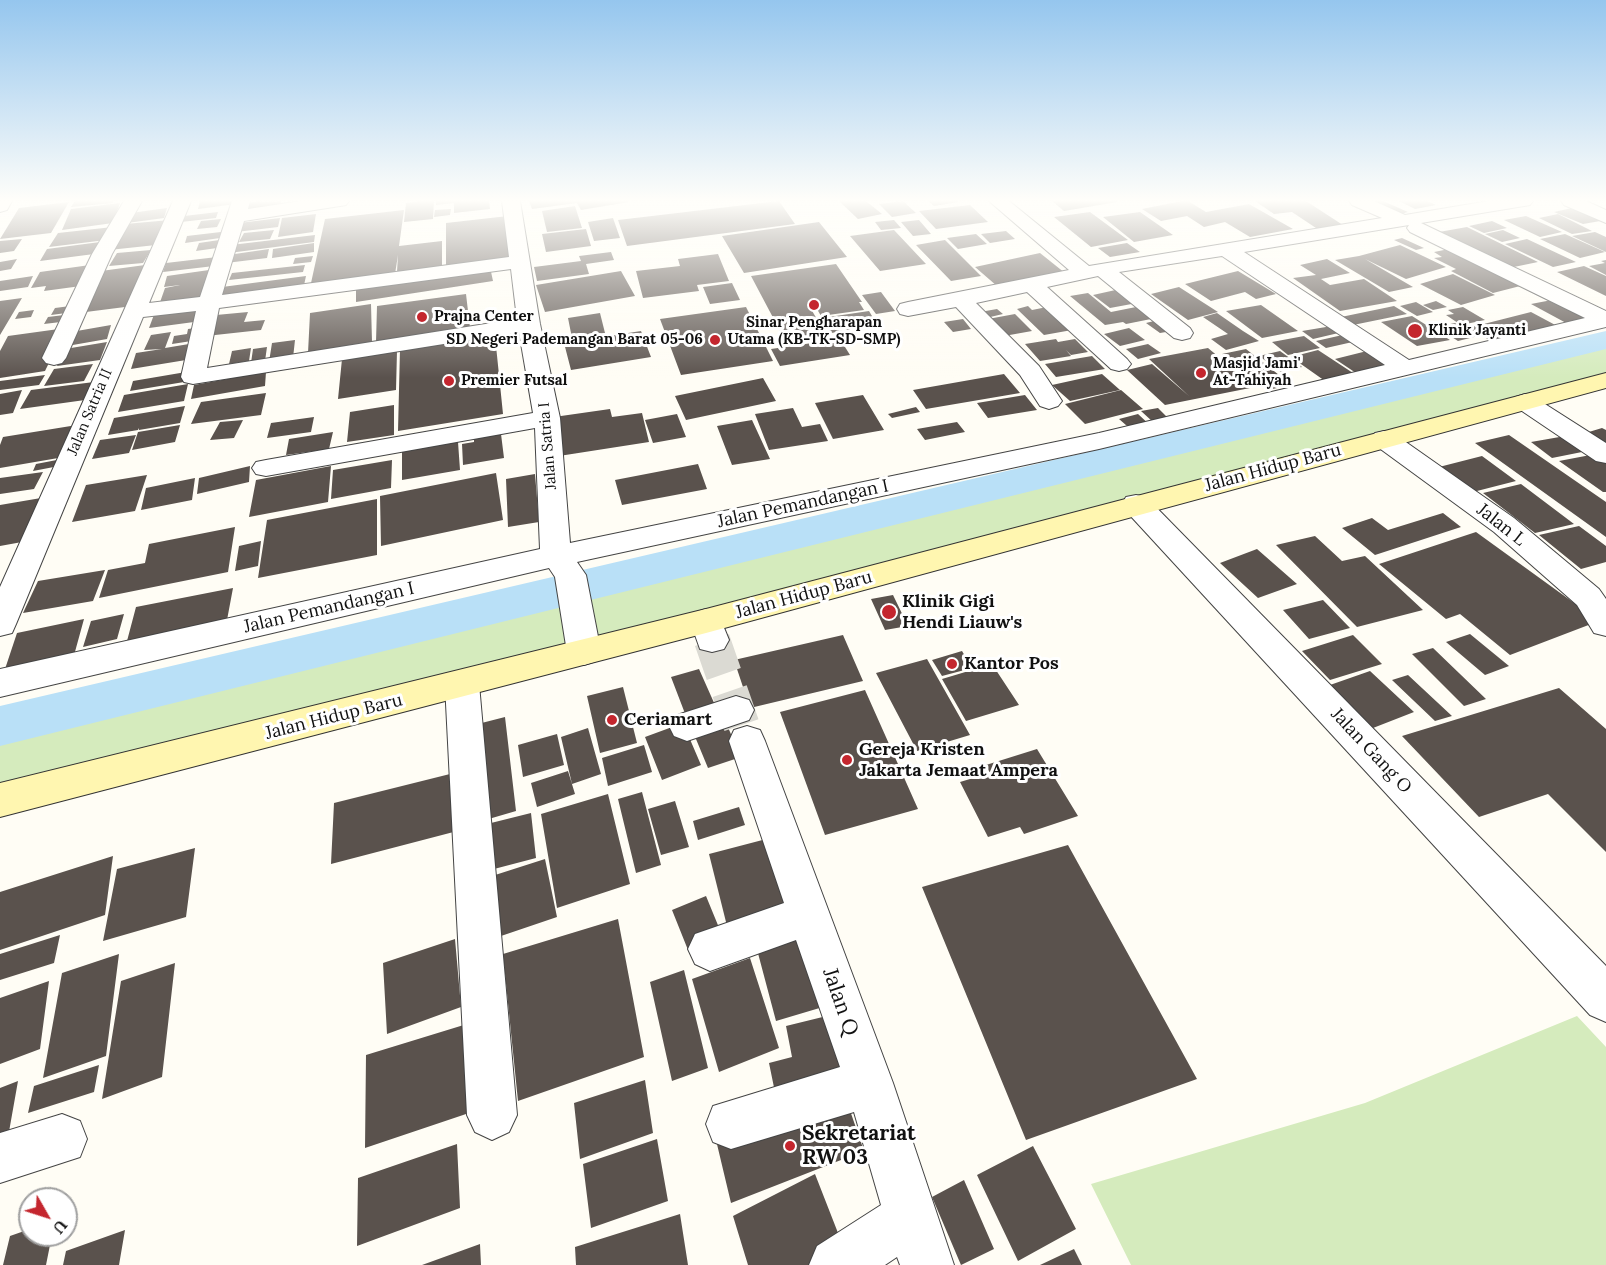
<!DOCTYPE html>
<style>
body{margin:0}
#map{position:relative;width:1606px;height:1265px;overflow:hidden;background:#fffdf5;font-family:Lora,serif}
canvas{display:block}
.north{position:absolute;left:18px;top:1187px;width:60px;height:60px;box-sizing:border-box;background:#fff;border:2px solid #a0a0a0;border-radius:50%;rotate:129deg;font-size:16px;font-weight:700;line-height:24px;text-align:center;color:#111}
.north::after{content:'';display:block;margin:auto;width:21px;height:27px;background:#c4262e;clip-path:polygon(50% 0,100% 100%,50% 72%,0 100%)}
</style>
<div id="map">
<canvas width="1606" height="1265"></canvas>
<div class="north">U</div>
</div>
<script>
const context = document.querySelector('canvas').getContext('2d');
context.lineJoin = 'round';
function fill(path, color) { context.fillStyle = color; context.fill(path, 'evenodd'); }
const toPath = rows => new Path2D(rows.map(r => 'M' + r).join(''));
function stroke(path, color, width, dash) { context.strokeStyle = color; context.lineWidth = width; context.lineCap = dash ? 'butt' : 'round'; context.setLineDash(dash || []); context.stroke(path); }
function drawText(font, color, halo, rows, align = 'center') {
  context.font = font + ' Lora,serif'; context.lineWidth = 6; context.setLineDash([]); context.textBaseline = 'middle'; context.strokeStyle = halo; context.fillStyle = color; for (const [text, x, y, turn = 0] of rows) {
    context.save(); context.translate(x, y); context.rotate((+turn || 0) * Math.PI / 180); context.textAlign = isNaN(turn) ? turn : align; if (halo) context.strokeText(text, 0, 0); context.fillText(text, 0, 0); context.restore();
  }
}
const green = toPath([
 [1606,340,1606,380,0,800,0,726,576,586],
 [1577,1016,1606,1047,1606,1265,1131,1265,1091,1184,1365,1103]
]);
const canal = toPath([
 [1606,331,1606,349,0,746,0,706,1606,331]
]);
const building = toPath([
 [75,201,113,201,113,203,71,207],
 [200,201,237,201,236,204,198,209],
 [257,201,268,202,281,201,280,207,240,212,242,205],
 [420,201,434,201,433,219,404,222,406,203],
 [436,201,489,201,490,209,454,213,454,203,436,205],
 [529,201,628,201,629,202,581,210,577,203,532,209],
 [779,201,795,224,627,246,618,220],
 [839,201,866,201,882,214,858,219],
 [903,201,916,213,892,217,879,204],
 [928,201,958,201,958,202,934,206],
 [1052,201,1117,201,1117,202,1064,211],
 [1182,201,1188,201,1206,212,1249,204,1293,229,1250,237,1225,222,1204,227,1187,216,1161,221,1142,209],
 [1255,201,1306,201,1346,227,1319,230,1292,212,1274,214],
 [1366,201,1383,201,1408,212,1393,216],
 [1399,201,1427,201,1436,205,1415,209],
 [69,202,51,233,0,239,19,208],
 [120,203,113,223,62,230,71,209],
 [970,205,988,222,936,229,919,211],
 [575,206,582,228,547,232,542,211],
 [1581,206,1606,217,1606,220,1583,224,1554,212],
 [167,208,164,218,127,223,131,213],
 [451,209,450,215,434,217,435,210],
 [404,210,399,246,442,241,442,267,397,272,398,255,395,274,311,283,325,219],
 [218,212,216,218,181,222,184,216],
 [1090,212,1128,240,1091,247,1054,217],
 [1140,212,1173,235,1134,242,1103,217],
 [316,214,313,232,278,237,282,218],
 [1558,214,1592,231,1572,234,1539,218],
 [508,216,513,259,446,267,446,223],
 [1526,216,1562,232,1540,237,1504,220],
 [280,218,278,227,236,232,239,223],
 [613,218,620,238,594,241,588,222],
 [221,219,217,227,197,229,201,221],
 [170,220,156,245,109,250,125,224],
 [894,220,901,228,881,230,875,222],
 [919,220,931,234,913,236,901,222],
 [1492,221,1507,228,1484,233,1469,226],
 [819,222,847,257,744,273,722,236],
 [113,227,106,240,49,247,58,233],
 [1467,227,1538,262,1509,268,1439,232],
 [586,229,591,246,546,252,542,234],
 [274,230,270,239,239,242,244,233],
 [894,230,926,264,880,271,850,236],
 [1503,230,1520,238,1502,242,1485,234],
 [229,231,227,237,185,243,187,236],
 [1006,231,1015,239,990,243,981,234],
 [1595,232,1606,237,1606,252,1572,236],
 [976,234,987,244,958,249,947,238],
 [1565,234,1605,252,1580,258,1540,239],
 [315,235,314,242,229,253,231,245],
 [1402,238,1424,248,1416,250,1394,240],
 [22,239,14,251,0,253,0,241],
 [226,239,224,247,196,251,199,243],
 [1527,239,1576,262,1553,267,1505,244],
 [945,240,981,276,951,281,916,245],
 [100,242,94,254,40,261,47,249],
 [314,243,314,252,272,258,273,249],
 [1127,243,1140,252,1110,257,1098,248],
 [1400,245,1446,267,1406,279,1365,259,1413,287,1389,292,1335,260,1359,256],
 [269,249,267,258,226,263,228,255],
 [1449,249,1528,284,1493,293,1451,271,1456,269,1434,258,1442,257,1434,252],
 [151,250,143,263,109,266,117,253],
 [611,252,614,260,586,264,589,274,537,281,534,267,581,261,579,256],
 [1040,253,1065,273,997,286,975,267],
 [718,254,729,281,697,285,699,291,643,298,636,271,680,266,678,259],
 [313,256,311,262,293,264,295,258],
 [217,257,214,266,163,272,166,263],
 [17,259,11,269,0,271,0,262],
 [1327,259,1350,273,1321,279,1330,285,1364,279,1397,301,1340,311,1293,278,1316,275,1300,265],
 [1606,260,1606,275,1589,266,1605,263,1601,261],
 [836,264,862,302,859,302,864,310,821,316,817,309,811,309,828,338,787,344,751,276],
 [90,265,81,286,44,291,46,286,31,288,40,272],
 [145,265,125,307,78,313,101,271],
 [305,265,303,272,229,280,232,273],
 [1584,266,1606,276,1606,296,1557,272],
 [490,267,493,281,356,302,356,287],
 [216,269,202,302,158,308,165,288,180,285,164,287,167,276],
 [621,271,635,296,545,312,536,285],
 [1238,271,1276,294,1256,299,1245,292,1211,301,1185,284],
 [1453,274,1495,295,1461,305,1420,284],
 [33,276,28,287,0,291,0,281],
 [306,276,303,290,218,302,222,287],
 [732,283,740,300,710,304,703,287],
 [1179,287,1218,312,1188,320,1151,294],
 [1120,289,1137,303,1110,308,1093,295],
 [881,292,895,311,876,314,862,295],
 [1088,293,1111,312,1141,306,1156,318,1126,324,1123,322,1105,325,1070,296],
 [466,294,470,328,376,342,377,306],
 [22,298,0,335,0,301],
 [1557,299,1595,319,1568,324,1531,304],
 [1436,301,1447,307,1433,310,1423,305],
 [1416,302,1433,312,1417,316,1400,306],
 [371,304,372,342,308,353,310,313],
 [78,305,74,312,51,315,55,308],
 [1261,305,1298,331,1262,338,1226,311],
 [1028,306,1032,310,1047,307,1072,330,1044,335,1017,309],
 [1394,306,1407,314,1353,325,1341,317],
 [199,307,194,322,149,328,155,312],
 [746,307,773,361,681,375,660,319],
 [1463,307,1485,320,1461,325,1446,315,1454,314,1448,310],
 [997,309,1003,314,986,318,980,312],
 [34,310,31,317,15,319,19,312],
 [869,311,878,326,831,333,822,318],
 [248,312,244,322,265,320,261,330,206,336,216,315],
 [1531,312,1559,327,1495,343,1468,328],
 [600,313,605,333,572,338,568,318],
 [1217,313,1243,331,1259,341,1226,350,1211,339,1228,334,1203,317],
 [72,314,69,321,44,324,48,317],
 [1015,314,1032,331,1004,336,988,319],
 [1412,316,1450,340,1417,346,1381,322],
 [963,319,971,329,953,332,944,322],
 [1158,320,1172,331,1160,333,1146,323],
 [1455,323,1478,336,1458,341,1436,327],
 [111,325,107,339,67,346,71,332],
 [1338,325,1347,331,1313,339,1302,331],
 [202,327,198,340,172,344,174,336,187,334,188,329],
 [66,328,45,371,0,378,0,351,8,336],
 [1129,328,1145,340,1120,346,1104,334],
 [641,331,651,357,571,370,564,343],
 [171,332,165,348,189,344,186,360,131,369,136,353,162,349,144,350,151,335],
 [1347,334,1357,341,1326,348,1316,341],
 [495,336,503,414,398,431,400,349],
 [1304,336,1320,348,1288,355,1272,342],
 [840,339,850,355,780,366,771,349],
 [1056,339,1058,342,1075,339,1088,352,1071,355,1066,350,1071,356,1040,361,1025,344],
 [295,340,293,358,269,362,272,343],
 [107,342,100,360,57,366,65,349],
 [1148,344,1161,353,1138,359,1126,349],
 [267,347,265,361,251,363,253,349],
 [251,348,249,361,229,364,232,351],
 [1208,348,1255,387,1165,405,1127,370,1152,364,1189,396,1149,359],
 [1246,349,1279,375,1292,385,1267,390,1222,354],
 [1375,349,1399,365,1359,375,1335,359],
 [1318,350,1353,373,1325,381,1291,357],
 [397,351,396,390,338,399,342,359],
 [1280,351,1302,367,1281,372,1259,356],
 [1092,356,1105,369,1056,377,1045,364],
 [93,364,84,381,44,386,54,369],
 [186,372,184,382,130,391,133,381],
 [266,372,265,386,191,399,194,385],
 [1004,374,1020,393,926,409,913,390],
 [1102,374,1120,390,1070,401,1052,385],
 [45,375,39,385,0,390,0,381],
 [763,378,776,401,686,420,675,396],
 [94,382,85,400,20,409,31,390],
 [188,384,184,401,118,412,124,395],
 [22,390,13,413,0,415,0,394],
 [1121,390,1143,409,1085,424,1065,404],
 [266,393,261,415,191,424,201,402],
 [863,395,884,430,833,439,815,403],
 [1025,395,1037,410,988,418,977,403],
 [394,405,394,435,347,442,350,412],
 [185,406,180,423,139,430,139,428,138,430,108,435,114,418],
 [916,407,920,412,892,418,888,414],
 [793,408,802,427,820,424,828,441,769,450,755,414],
 [1158,408,1169,419,1153,422,1141,411],
 [610,409,612,417,642,413,649,442,559,456,554,417],
 [677,414,686,437,653,443,645,420],
 [1138,414,1152,427,1134,432,1119,419],
 [314,417,311,432,267,438,271,423],
 [243,420,234,438,210,440,220,422],
 [752,420,770,459,732,465,717,426],
 [957,422,965,432,925,440,917,429],
 [77,425,64,457,0,468,0,445,3,437],
 [180,425,175,442,132,450,138,432],
 [1602,428,1606,430,1606,451,1579,435],
 [333,432,329,449,286,455,289,439],
 [501,434,504,458,463,465,462,444,474,442,474,439],
 [136,435,129,453,92,459,100,440],
 [1509,435,1606,502,1606,537,1475,443],
 [1571,435,1592,450,1552,458,1531,442],
 [458,442,460,470,402,480,402,452],
 [1601,453,1606,456,1606,492,1603,492,1559,461],
 [1482,456,1516,481,1473,492,1439,467],
 [62,459,59,466,33,471,36,464],
 [392,460,391,488,331,499,333,470],
 [698,464,707,489,622,505,615,480],
 [250,466,249,482,197,494,199,478],
 [331,466,328,502,249,517,256,480],
 [43,472,34,489,0,494,0,478],
 [496,473,503,520,381,546,380,496],
 [535,474,539,522,508,527,506,479],
 [147,475,135,511,72,522,86,485],
 [195,478,192,500,141,510,146,488],
 [1521,484,1574,524,1535,533,1483,493],
 [41,498,22,542,0,546,0,505],
 [377,499,377,555,258,578,267,520],
 [1443,513,1461,527,1375,555,1342,528,1372,518,1388,530],
 [1579,526,1606,546,1606,562,1581,569,1539,535],
 [235,527,228,572,99,598,108,570,145,563,149,544],
 [1476,532,1599,621,1510,655,1460,614,1446,619,1379,564],
 [1315,536,1342,561,1365,556,1423,610,1357,627,1276,545],
 [261,541,258,566,235,571,239,546],
 [1257,549,1297,584,1258,598,1220,563],
 [105,570,93,601,23,613,38,581],
 [233,588,227,620,127,641,136,607],
 [893,595,908,626,885,630,871,599],
 [1323,600,1350,628,1309,639,1283,610],
 [124,614,117,639,83,647,91,621],
 [84,619,73,659,3,675,17,633],
 [1470,634,1509,666,1485,675,1446,642],
 [843,635,863,681,750,708,734,660],
 [1353,635,1382,664,1330,680,1302,651],
 [1433,648,1486,699,1464,706,1412,654],
 [962,651,972,668,942,676,932,660],
 [927,659,970,735,917,751,876,673],
 [992,664,1019,705,966,721,942,679],
 [699,669,719,714,689,724,671,677],
 [1370,671,1414,712,1373,728,1330,685],
 [1408,675,1452,716,1435,721,1392,680],
 [623,687,637,743,600,753,587,696],
 [1559,688,1606,729,1606,852,1548,794,1479,817,1402,736],
 [865,690,918,809,825,835,780,712],
 [723,716,741,757,708,768,691,727],
 [505,717,516,811,475,823,466,727],
 [683,723,701,765,662,780,645,737],
 [588,728,601,774,572,784,561,737],
 [557,734,564,765,523,777,518,745],
 [644,745,652,772,608,786,602,758],
 [1037,749,1078,816,1024,834,1020,827,988,837,960,782,990,773,986,765],
 [462,771,465,829,331,864,334,803],
 [568,771,575,794,537,807,531,783],
 [642,792,661,865,636,873,618,799],
 [608,794,630,884,557,908,541,814],
 [675,801,689,847,661,855,648,809],
 [739,807,745,825,698,840,693,821],
 [531,813,536,858,494,869,491,823],
 [774,837,797,914,729,934,709,854],
 [1068,845,1197,1079,1026,1140,922,887],
 [195,848,186,917,103,941,117,869],
 [113,856,105,915,0,950,0,892],
 [545,859,557,917,501,936,492,876],
 [706,896,722,935,688,950,672,910],
 [618,919,644,1057,518,1101,503,954],
 [808,926,833,1004,776,1021,755,942],
 [60,935,54,963,0,980,0,954],
 [455,939,461,1007,387,1034,383,963],
 [119,954,106,1056,43,1078,62,973],
 [750,958,779,1048,719,1072,692,979],
 [175,963,162,1077,102,1099,121,981],
 [684,970,708,1068,672,1081,650,982],
 [49,981,40,1049,0,1064,0,998],
 [843,1012,860,1080,777,1102,769,1063,792,1057,786,1026],
 [467,1024,472,1112,365,1148,366,1055],
 [99,1065,94,1092,28,1113,34,1086],
 [645,1080,653,1133,580,1159,574,1103],
 [18,1081,7,1143,0,1146,0,1088],
 [845,1096,864,1151,731,1203,716,1140],
 [657,1139,668,1201,591,1228,583,1164],
 [457,1144,460,1208,357,1246,358,1178],
 [1033,1146,1076,1229,1018,1261,977,1175],
 [815,1174,847,1256,830,1265,748,1265,733,1216],
 [964,1180,994,1249,961,1265,932,1197],
 [680,1214,688,1265,576,1265,575,1247],
 [30,1229,30,1235,52,1235,46,1265,3,1265,10,1236],
 [125,1230,119,1265,63,1265,66,1251],
 [480,1244,481,1265,422,1265],
 [1074,1249,1082,1265,1040,1265]
]);
const streetTunnel = toPath([
 [712,640,747,741]
]);
const street = toPath([
 [0,201,12,201,7,210,0,212,0,201],
 [124,201,142,201,112,254,66,358,62,363,54,365,46,363,42,358,92,254,124,201],
 [173,201,191,201,149,303,200,297,232,201,250,201,248,209,301,201,349,201,346,205,340,206,244,221,222,295,509,257,502,201,520,201,540,324,560,418,570,543,1099,433,1385,365,1222,256,1119,272,1190,328,1193,333,1190,338,1182,340,1174,338,1098,276,1047,287,1127,359,1131,364,1127,369,1119,371,1111,369,1027,292,976,303,1039,366,1062,401,1058,406,1049,409,1040,406,1020,375,956,307,908,316,900,314,897,309,900,304,908,302,1069,270,989,201,1009,201,1089,266,1382,218,1352,205,1349,201,1374,201,1405,215,1489,201,1533,201,1530,205,1524,206,1421,223,1606,311,1606,327,1099,449,577,562,586,575,601,652,596,661,584,665,572,661,567,652,555,577,549,568,0,697,0,669,540,549,535,428,266,476,256,474,252,468,256,462,266,460,533,413,519,332,193,384,184,382,181,377,196,311,143,317,16,624,12,633,0,636,0,587,173,201],
 [1409,225,1407,228,1410,232,1585,318,1409,360,1244,252,1409,225],
 [511,269,517,319,207,368,219,308,511,269],
 [1561,201,1586,201,1606,210,1606,223,1564,205,1561,201],
 [1525,394,1534,397,1606,443,1606,463,1596,461,1516,407,1512,402,1516,397,1525,394],
 [1384,431,1393,433,1514,518,1599,589,1606,599,1606,636,1594,633,1577,605,1494,532,1375,445,1371,439,1375,433,1384,431],
 [1136,495,1146,497,1606,966,1606,1022,1590,1015,1126,511,1122,504,1126,497,1136,495],
 [706,609,718,613,729,640,724,649,712,652,700,649,690,621,694,613,706,609],
 [462,670,474,674,479,684,517,1115,509,1132,492,1140,475,1132,467,1115,445,684,450,674,462,670],
 [736,696,749,700,754,710,749,720,687,741,674,736,669,726,674,716,736,696],
 [747,726,760,730,765,741,893,1083,954,1265,900,1265,897,1257,885,1265,809,1265,817,1246,881,1205,854,1112,731,1149,713,1142,706,1124,713,1106,840,1067,796,940,710,971,695,964,688,949,695,934,784,903,729,741,734,730,747,726],
 [62,1114,80,1121,87,1139,80,1157,0,1183,0,1133,62,1114]
]);
const secondary = toPath([
 [1606,373,1606,388,706,633,0,817,0,783,706,609,1606,373]
]);
const markers = [
 [814,305,6,"#c4262e"],
 [422,317,6,"#c4262e"],
 [1415,331,8,"#c4262e"],
 [715,340,6,"#c4262e"],
 [1201,373,6,"#c4262e"],
 [449,381,6,"#c4262e"],
 [889,612,8,"#c4262e"],
 [952,664,6,"#c4262e"],
 [612,720,6,"#c4262e"],
 [847,760,6,"#c4262e"],
 [790,1146,6,"#c4262e"]
];
const farPoinames = [
 ["Prajna Center",434,317],
 ["Sinar Pengharapan",814,323,"center"],
 ["Utama (KB-TK-SD-SMP)",814,340,"center"],
 ["Klinik Jayanti",1428,331],
 ["SD Negeri Pademangan Barat 05-06",703,340,"right"],
 ["Masjid Jami'",1213,364],
 ["At-Tahiyah",1213,381],
 ["Premier Futsal",461,381]
];
const farStreetnames = [
 ["Jalan Satria II",90,412,-67],
 ["Jalan Satria I",548,446,-95]
];
const streetNames = [
 ["Jalan Hidup Baru",1273,468,-15],
 ["Jalan Pemandangan I",803,504,-12],
 ["Jalan L",1501,525,38],
 ["Jalan Hidup Baru",804,595,-15],
 ["Jalan Pemandangan I",329,608,-13],
 ["Jalan Hidup Baru",334,717,-14],
 ["Jalan Gang O",1371,751,47]
];
const poiNames = [
 ["Klinik Gigi",902,602],
 ["Hendi Liauw's",902,623],
 ["Kantor Pos",964,664],
 ["Ceriamart",624,720],
 ["Gereja Kristen",859,750],
 ["Jakarta Jemaat Ampera",859,771]
];
const nearStreetnames = [
 ["Jalan Q",840,1002,71]
];
const nearPoinames = [
 ["Sekretariat",802,1134],
 ["RW 03",802,1158]
];
fill(green, '#d5ebbd');
fill(canal, '#b9e0f7');
fill(building, '#5a524d');
stroke(streetTunnel, '#dbdad3', 36, [36, 18]);
stroke(street, '#444', 2);
stroke(secondary, '#333', 2);
fill(street, '#fff');
fill(secondary, '#fff6b0');
const sky = context.createLinearGradient(0, 0, 0, 378);
sky.addColorStop(0, '#95c6ee');
sky.addColorStop(0.53, '#fffefa');
sky.addColorStop(1, '#fffefa00');
context.fillStyle = sky;
context.fillRect(0, 0, 1606, 378);
for (const [x, y, r, color] of markers) { const dot = new Path2D(); dot.arc(x, y, r, 0, 2 * Math.PI); context.fillStyle = color; context.fill(dot); stroke(dot, '#fff', 2); }
drawText('bold 15px', '#111', '#fff', farPoinames, 'left');
drawText('15px', '#111', '#fff', farStreetnames);
drawText('18px', '#111', '#fff', streetNames);
drawText('bold 18px', '#111', '#fff', poiNames, 'left');
drawText('21px', '#111', '#fff', nearStreetnames);
drawText('bold 21px', '#111', '#fff', nearPoinames, 'left');
</script>
